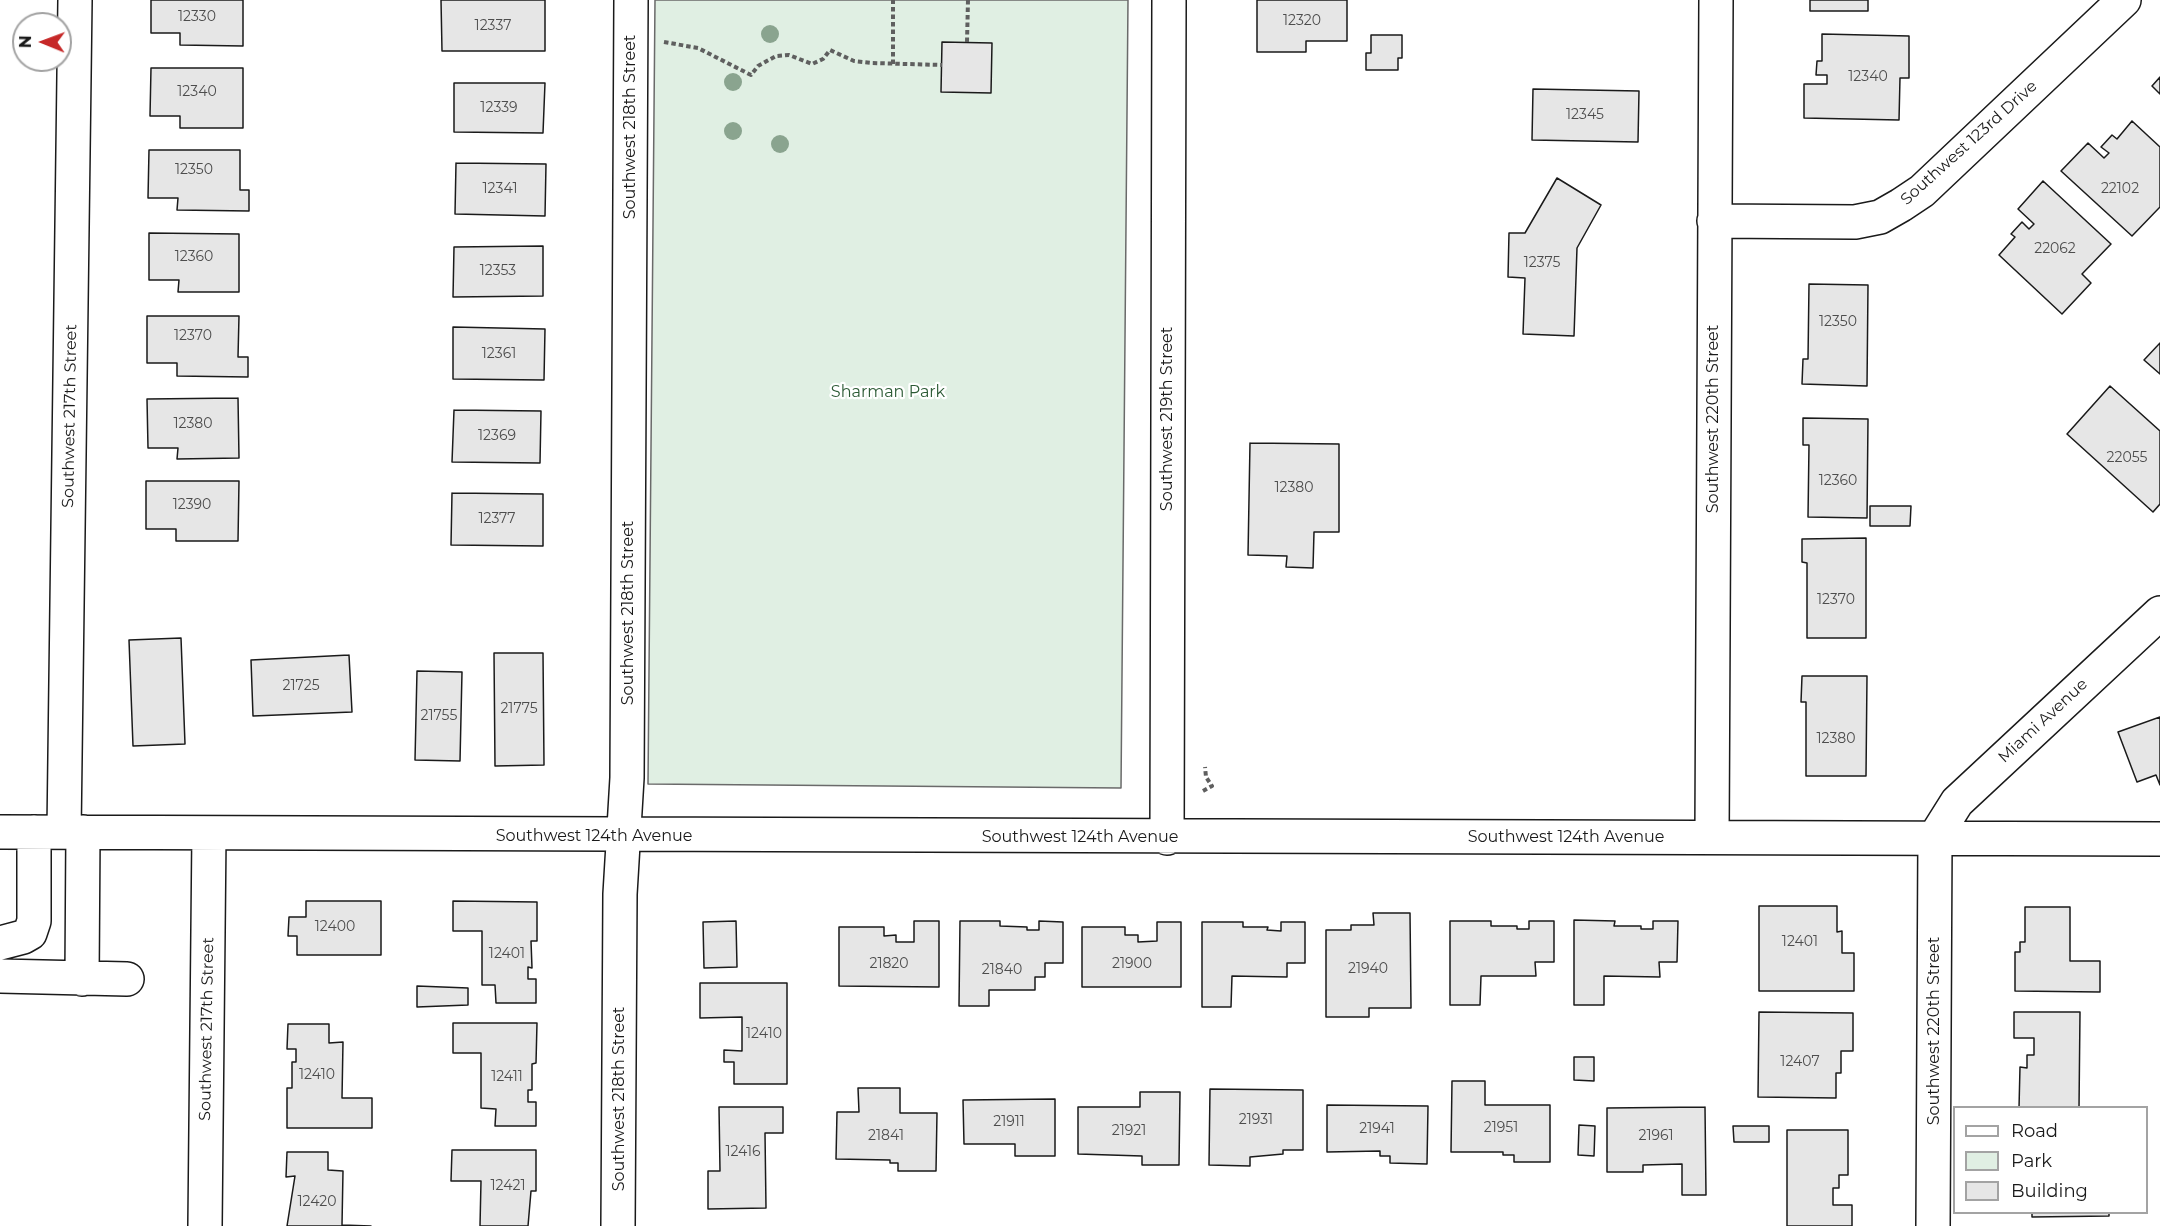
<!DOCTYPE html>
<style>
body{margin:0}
#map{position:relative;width:2160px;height:1226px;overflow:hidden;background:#fff;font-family:Montserrat,sans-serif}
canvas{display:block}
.legend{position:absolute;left:1953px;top:1106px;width:195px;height:108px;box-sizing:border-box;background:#fff;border:2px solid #a3a3a3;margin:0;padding:8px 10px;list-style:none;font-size:18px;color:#1a1a1a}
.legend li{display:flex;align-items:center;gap:12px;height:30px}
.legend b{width:30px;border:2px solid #a3a3a3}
.north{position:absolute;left:12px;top:12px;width:60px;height:60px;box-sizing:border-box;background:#fff;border:2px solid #a3a3a3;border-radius:50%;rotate:271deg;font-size:16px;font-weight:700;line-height:24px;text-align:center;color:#1a1a1a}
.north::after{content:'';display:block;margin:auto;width:21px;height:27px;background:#c62828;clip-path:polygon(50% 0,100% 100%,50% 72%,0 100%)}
</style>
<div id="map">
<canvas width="2160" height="1226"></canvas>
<ul class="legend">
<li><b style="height:8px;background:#fff"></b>Road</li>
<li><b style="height:16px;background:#e0efe3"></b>Park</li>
<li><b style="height:16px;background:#e6e6e6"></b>Building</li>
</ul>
<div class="north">N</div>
</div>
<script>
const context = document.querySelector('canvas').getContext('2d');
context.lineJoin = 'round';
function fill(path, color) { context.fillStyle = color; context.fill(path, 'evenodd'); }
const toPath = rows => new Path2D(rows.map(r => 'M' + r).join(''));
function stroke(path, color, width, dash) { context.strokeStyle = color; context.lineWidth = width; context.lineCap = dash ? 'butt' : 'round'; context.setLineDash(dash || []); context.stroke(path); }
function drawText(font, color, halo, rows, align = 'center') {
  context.font = font + ' Montserrat,sans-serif'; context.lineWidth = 4.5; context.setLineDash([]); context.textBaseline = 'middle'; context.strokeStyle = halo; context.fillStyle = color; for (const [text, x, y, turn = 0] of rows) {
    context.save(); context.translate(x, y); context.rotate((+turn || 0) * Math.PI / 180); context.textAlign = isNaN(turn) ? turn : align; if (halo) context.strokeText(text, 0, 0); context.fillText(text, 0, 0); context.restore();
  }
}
const green = toPath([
 [655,0,1128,0,1121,788,648,784,655,0]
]);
const building = toPath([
 [151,0,243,0,243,46,180,45,180,33,151,33,151,0],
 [441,0,545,0,545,51,442,51,441,0],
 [1257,0,1347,0,1347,41,1306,41,1306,52,1257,52,1257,0],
 [1810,0,1868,0,1868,11,1810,11,1810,0],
 [1822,34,1909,36,1909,78,1900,78,1899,120,1804,118,1804,84,1827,84,1827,75,1816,75,1817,61,1822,61,1822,34],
 [1371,35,1402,35,1402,58,1398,58,1398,70,1366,70,1366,53,1371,53,1371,35],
 [942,42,992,43,991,93,941,92,942,42],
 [151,68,243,68,243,128,180,128,180,116,150,116,151,68],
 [2160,77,2160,94,2152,86,2160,77],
 [454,83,545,83,543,133,454,132,454,83],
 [1533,89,1639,91,1638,142,1532,140,1533,89],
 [2132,121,2160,147,2160,207,2132,236,2061,171,2088,143,2104,158,2109,153,2101,147,2112,135,2117,139,2132,121],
 [149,150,240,150,240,190,249,190,249,211,177,210,178,198,148,198,149,150],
 [456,163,546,164,545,216,455,214,456,163],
 [1557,178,1601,205,1577,248,1574,336,1523,334,1525,278,1508,277,1509,233,1525,233,1557,178],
 [2043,181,2111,244,2082,274,2091,283,2062,314,1999,255,2015,237,2011,234,2022,222,2029,229,2034,224,2018,209,2043,181],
 [149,233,239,234,239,292,178,292,179,280,149,280,149,233],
 [543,246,543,296,453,297,454,247,543,246],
 [1809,284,1868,285,1867,386,1802,384,1803,359,1808,359,1809,284],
 [147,316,239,316,238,357,248,357,248,377,177,376,177,363,147,363,147,316],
 [453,327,545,329,544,380,453,379,453,327],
 [2160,343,2160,374,2144,360,2160,343],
 [2110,386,2160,431,2160,504,2153,512,2067,434,2110,386],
 [238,398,239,458,177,459,178,448,148,448,147,399,238,398],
 [454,410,541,411,540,463,452,462,454,410],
 [1803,418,1868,419,1867,518,1808,517,1809,445,1803,445,1803,418],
 [1250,443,1339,444,1339,532,1314,532,1313,568,1286,567,1287,556,1248,555,1250,443],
 [146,481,239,481,238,541,176,541,176,529,146,529,146,481],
 [452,493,543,494,543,546,451,545,452,493],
 [1870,506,1911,506,1910,526,1870,526,1870,506],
 [1866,538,1866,638,1807,638,1807,563,1802,562,1802,539,1866,538],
 [181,638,185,744,133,746,129,640,181,638],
 [494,653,543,653,544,765,495,766,494,653],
 [349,655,352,712,253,716,251,660,349,655],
 [417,671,462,672,460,761,415,760,417,671],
 [1802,676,1867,676,1866,776,1806,776,1806,702,1801,702,1802,676],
 [2160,717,2160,785,2156,775,2137,782,2118,732,2160,717],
 [306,901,381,901,381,955,297,955,297,936,288,936,289,917,306,917,306,901],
 [453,901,537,902,537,941,531,941,532,968,528,967,528,979,536,979,536,1003,496,1003,495,985,482,985,482,931,453,931,453,901],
 [1759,906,1837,906,1837,932,1842,931,1842,953,1854,953,1854,991,1759,991,1759,906],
 [2025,907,2070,907,2070,961,2100,961,2100,992,2015,991,2015,952,2020,952,2020,942,2025,942,2025,907],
 [1373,913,1410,913,1411,1008,1369,1008,1369,1017,1326,1017,1326,930,1351,930,1351,925,1374,925,1373,913],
 [1574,920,1615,921,1614,926,1641,926,1641,929,1653,929,1653,921,1678,921,1677,962,1659,962,1660,977,1604,976,1604,1005,1574,1005,1574,920],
 [736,921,737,967,704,968,703,922,736,921],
 [914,921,939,921,939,987,839,986,839,927,884,927,884,936,896,935,896,942,914,942,914,921],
 [960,921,1000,921,1000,926,1027,927,1027,930,1039,930,1039,921,1063,922,1063,963,1045,963,1045,977,1035,977,1035,990,989,990,989,1006,959,1006,960,921],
 [1450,921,1491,921,1491,926,1517,926,1517,929,1529,929,1529,921,1554,921,1554,962,1535,962,1536,976,1481,976,1480,1005,1450,1005,1450,921],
 [1157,922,1181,922,1181,987,1082,987,1082,927,1125,927,1125,935,1138,935,1138,942,1157,941,1157,922],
 [1202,922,1243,922,1243,927,1268,927,1267,930,1281,931,1281,922,1305,922,1305,963,1287,963,1287,977,1232,976,1231,1007,1202,1007,1202,922],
 [700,983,787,983,787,1084,734,1084,734,1062,724,1062,724,1050,742,1051,742,1017,700,1018,700,983],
 [417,986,468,988,468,1005,417,1007,417,986],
 [1759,1012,1853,1013,1853,1051,1841,1051,1841,1073,1836,1073,1836,1098,1758,1097,1759,1012],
 [2014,1012,2080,1012,2079,1108,2019,1108,2020,1067,2027,1068,2027,1055,2034,1055,2034,1038,2014,1038,2014,1012],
 [453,1023,537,1023,536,1063,532,1064,532,1090,528,1090,528,1102,536,1102,536,1126,495,1126,496,1109,481,1108,481,1053,453,1053,453,1023],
 [288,1024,329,1024,329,1043,343,1042,342,1098,372,1098,372,1128,287,1128,287,1088,292,1088,292,1062,296,1062,296,1049,287,1049,288,1024],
 [1574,1057,1594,1057,1594,1081,1574,1080,1574,1057],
 [1452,1081,1485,1081,1485,1105,1550,1105,1550,1162,1514,1162,1514,1155,1503,1155,1503,1152,1451,1152,1452,1081],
 [858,1088,900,1088,900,1113,937,1113,936,1171,898,1171,898,1163,890,1163,890,1160,836,1159,837,1112,859,1112,858,1088],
 [1210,1089,1303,1090,1303,1150,1283,1150,1283,1154,1250,1157,1250,1166,1209,1165,1210,1089],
 [1140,1092,1180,1092,1179,1165,1142,1165,1142,1156,1078,1154,1078,1107,1140,1107,1140,1092],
 [1055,1099,1055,1156,1015,1156,1015,1144,964,1144,963,1100,1055,1099],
 [1327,1105,1428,1106,1427,1164,1390,1163,1390,1156,1380,1156,1380,1151,1327,1152,1327,1105],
 [719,1107,783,1107,783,1133,765,1133,766,1208,708,1209,708,1171,720,1171,719,1107],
 [1705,1107,1706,1195,1682,1195,1682,1164,1643,1165,1643,1172,1607,1172,1607,1108,1705,1107],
 [1579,1125,1595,1126,1594,1156,1578,1155,1579,1125],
 [1733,1126,1769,1126,1769,1142,1734,1142,1733,1126],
 [1787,1130,1848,1130,1848,1175,1839,1175,1839,1188,1833,1188,1833,1205,1852,1205,1852,1226,1787,1226,1787,1130],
 [452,1150,536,1150,536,1191,531,1191,528,1226,480,1226,481,1181,451,1181,452,1150],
 [287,1152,328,1152,328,1170,343,1171,342,1225,371,1226,287,1226,295,1176,286,1177,287,1152],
 [2032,1212,2109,1212,2109,1216,2032,1217,2032,1212]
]);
const path = toPath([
 [664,42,698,48,751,75,758,66,776,56,789,55,812,64,823,59,830,50,854,61,872,63,942,65],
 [967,42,968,0],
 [893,64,893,0],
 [1203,791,1212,786,1206,777,1205,767]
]);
const minor = toPath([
 [1714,221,1855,222,1880,217,1901,205,1922,191,2124,0],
 [0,832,2160,839],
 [64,832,75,0],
 [1712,837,1716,0],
 [1935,837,1957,802,2160,613],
 [1167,838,1169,0],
 [0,943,23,937,30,933,34,921,34,832],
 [0,976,127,979],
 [82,979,83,832],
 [205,1226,209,833],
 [618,1226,620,894,627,778,631,0],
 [1933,1226,1935,837]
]);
const trees = [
 [770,34],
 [733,82],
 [733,131],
 [780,144]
];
const numberNames = [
 ["12330",197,17],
 ["12320",1302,21],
 ["12337",493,26],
 ["12340",1868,77],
 ["12340",197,92],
 ["12339",499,108],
 ["12345",1585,115],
 ["12350",194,170],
 ["12341",500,189],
 ["22102",2120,189],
 ["22062",2055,249],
 ["12360",194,257],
 ["12375",1542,263],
 ["12353",498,271],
 ["12350",1838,322],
 ["12370",193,336],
 ["12361",499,354],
 ["12380",193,424],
 ["12369",497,436],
 ["22055",2127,458],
 ["12360",1838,481],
 ["12380",1294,488],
 ["12390",192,505],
 ["12377",497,519],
 ["12370",1836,600],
 ["21725",301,686],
 ["21775",519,709],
 ["21755",439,716],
 ["12380",1836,739],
 ["12400",335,927],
 ["12401",1800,942],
 ["12401",507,954],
 ["21820",889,964],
 ["21900",1132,964],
 ["21940",1368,969],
 ["21840",1002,970],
 ["12410",764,1034],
 ["12407",1800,1062],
 ["12410",317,1075],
 ["12411",507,1077],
 ["21931",1256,1120],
 ["21911",1009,1122],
 ["21951",1501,1128],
 ["21941",1377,1129],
 ["21921",1129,1131],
 ["21841",886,1136],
 ["21961",1656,1136],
 ["12416",743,1152],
 ["12421",508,1186],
 ["12420",317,1202]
];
const streetNames = [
 ["Southwest 218th Street",630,127,-90],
 ["Southwest 123rd Drive",1969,143,-42],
 ["Southwest 217th Street",70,416,-89],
 ["Southwest 219th Street",1167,419,-90],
 ["Southwest 220th Street",1713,419,-90],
 ["Southwest 218th Street",628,613,-90],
 ["Miami Avenue",2043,721,-43],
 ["Southwest 124th Avenue",594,836],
 ["Southwest 124th Avenue",1080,837],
 ["Southwest 124th Avenue",1566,837],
 ["Southwest 217th Street",207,1029,-89],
 ["Southwest 220th Street",1934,1031,-90],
 ["Southwest 218th Street",619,1099,-90]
];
const parkNames = [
 ["Sharman Park",888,392]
];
fill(green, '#e0efe3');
stroke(green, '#6a6a6a', 1.5);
fill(building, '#e6e6e6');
stroke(building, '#1a1a1a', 1.5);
stroke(minor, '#1a1a1a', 36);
stroke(path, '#5f5f5f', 4, [4.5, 3]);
stroke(minor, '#fff', 33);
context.fillStyle = '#8aa48f';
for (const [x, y] of trees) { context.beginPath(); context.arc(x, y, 9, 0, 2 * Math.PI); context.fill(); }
drawText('14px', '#4d4d4d', null, numberNames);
drawText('16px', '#1a1a1a', '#fff', streetNames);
drawText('16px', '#2b5a34', '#fff', parkNames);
</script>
